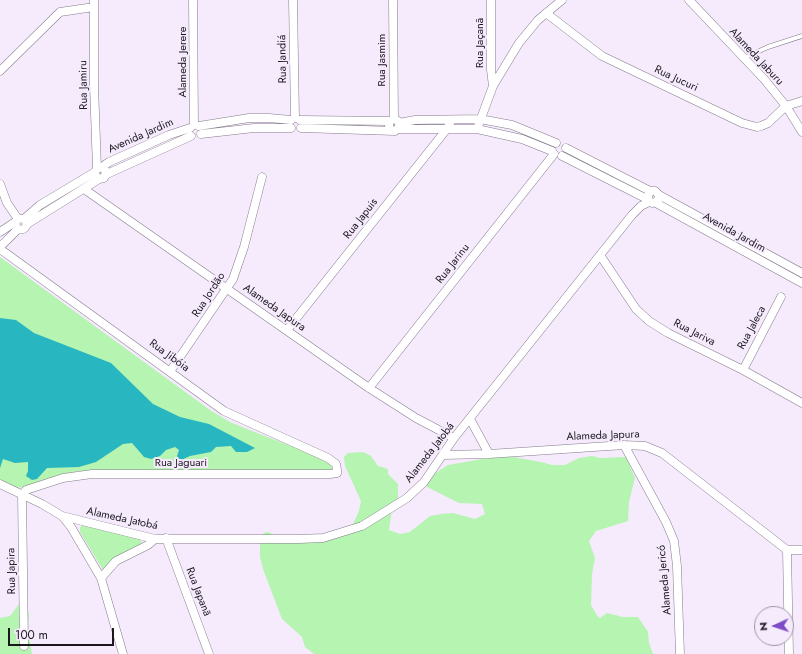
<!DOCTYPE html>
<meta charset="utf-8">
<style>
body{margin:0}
#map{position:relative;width:802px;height:654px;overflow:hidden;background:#f6ebfd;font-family:Jost,sans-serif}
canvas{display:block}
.north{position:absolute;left:754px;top:606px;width:40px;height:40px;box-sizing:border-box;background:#f6ebfd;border:1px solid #9e96a3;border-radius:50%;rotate:267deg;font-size:11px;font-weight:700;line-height:16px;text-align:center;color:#1a171d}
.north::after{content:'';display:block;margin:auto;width:14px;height:18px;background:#7e4dc6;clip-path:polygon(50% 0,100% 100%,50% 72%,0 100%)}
.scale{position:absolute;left:8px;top:628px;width:106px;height:18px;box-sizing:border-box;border:2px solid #1a171d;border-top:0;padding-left:5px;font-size:12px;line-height:14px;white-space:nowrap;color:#1a171d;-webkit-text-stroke:3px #f6ebfd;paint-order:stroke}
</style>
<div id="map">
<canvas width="802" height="654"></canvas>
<div class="north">N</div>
<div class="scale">100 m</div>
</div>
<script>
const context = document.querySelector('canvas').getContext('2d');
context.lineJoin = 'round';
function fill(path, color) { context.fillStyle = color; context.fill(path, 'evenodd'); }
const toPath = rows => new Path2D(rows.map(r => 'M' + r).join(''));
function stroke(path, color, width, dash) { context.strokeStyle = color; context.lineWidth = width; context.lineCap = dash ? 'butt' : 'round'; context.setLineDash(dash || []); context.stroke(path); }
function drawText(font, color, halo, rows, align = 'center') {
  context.font = font + ' Jost,sans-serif'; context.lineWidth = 4; context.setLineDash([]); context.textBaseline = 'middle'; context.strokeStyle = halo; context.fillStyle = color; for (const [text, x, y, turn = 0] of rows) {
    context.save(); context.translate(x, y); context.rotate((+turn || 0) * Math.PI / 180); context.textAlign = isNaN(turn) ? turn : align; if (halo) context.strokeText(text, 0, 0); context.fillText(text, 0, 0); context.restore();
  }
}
const green = toPath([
 [0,257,210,410,230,422,252,431,330,461,334,468,332,471,78,471,25,487,16,488,0,481],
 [363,452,371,456,378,466,388,469,388,474,398,484,398,499,392,509,389,530,400,534,410,532,430,516,441,514,453,513,475,519,485,514,482,504,459,503,427,487,426,484,434,474,448,465,482,459,491,453,541,462,552,465,565,465,579,458,592,456,600,458,626,457,635,478,629,502,628,521,596,531,589,541,595,558,592,574,591,605,598,617,600,618,607,613,623,617,638,617,648,632,649,643,653,654,314,654,305,647,302,637,282,619,263,569,260,557,260,537,264,533,269,532,281,541,318,537,352,526,359,511,361,501,345,466,344,457,348,453],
 [82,525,140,538,142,544,103,570,80,532,80,528],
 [19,604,22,604,29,612,28,630,32,654,0,654,0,618,10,616]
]);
const water = toPath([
 [0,318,16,320,34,333,111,363,153,404,180,417,209,424,255,448,247,452,236,452,231,446,216,447,211,452,190,456,179,461,177,456,179,450,175,447,166,450,160,456,151,459,144,457,132,443,123,444,96,462,79,467,47,468,37,479,32,480,26,476,28,471,28,462,15,463,3,459,0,468]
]);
const lane = toPath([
 [744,58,768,47,802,36]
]);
const street = toPath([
 [94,0,94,85,97,169],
 [193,0,194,125],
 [293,0,295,118],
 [393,0,394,119],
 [491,0,491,70,493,86],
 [689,0,764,79,786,106,802,132],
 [546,13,602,56,742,123,757,127,761,126,768,123,786,106,802,101],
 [0,71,60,12,94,7],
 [300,120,390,121],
 [399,123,415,120,480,119,512,125,556,143],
 [199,126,249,118,269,118,291,120],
 [301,128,395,131,400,126,398,121,394,119,390,121,389,125,390,129],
 [398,129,477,129,522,139,552,151],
 [477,129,493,86,519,43,538,20,562,0],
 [201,134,254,128,291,128],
 [566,148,650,191],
 [562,156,647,199,652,203,658,201,659,195,655,191,650,191,647,199],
 [102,167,109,162,169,135,190,128],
 [107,174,191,136],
 [0,184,7,203,18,219],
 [84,189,369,388,416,418,454,438],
 [659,195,802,273],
 [656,203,802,283],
 '15.5 224a5.5 5.5 0 1 1 11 0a5.5 5.5 0 1 1-11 0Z',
 [24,219,40,205,95,172],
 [27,224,99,179,104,178,106,171,102,167,97,169,95,172,96,176,99,179],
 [0,232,15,222],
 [0,247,18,229],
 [0,249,224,411,328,458,336,464,337,470,337,473,330,474,92,474,63,478,26,490,22,495,24,646],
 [600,255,636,309,649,321,668,333,743,370,802,403],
 [287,330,446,130,452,120],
 [171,370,233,279,244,247,262,177],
 [743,370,781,297],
 [369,388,554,154],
 [470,419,489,454],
 [624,445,666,522,674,541,677,566,680,654],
 [443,455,489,454,624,445,645,446,662,453,787,550,802,550],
 [0,484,42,504,62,516,155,539,299,539,323,538,362,526,407,498,424,482,454,438,632,215,641,206,649,202],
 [62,516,71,527,101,578,123,654],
 [166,538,209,654],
 [787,550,789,654],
 [101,578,116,561,148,545,155,539]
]);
const streetNames = [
 ["Rua Jaçanã",480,43,-90],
 ["Alameda Jaburu",756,57,47],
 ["Rua Jandiá",283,59,-91],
 ["Rua Jasmim",382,60,-90],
 ["Alameda Jerere",183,62,-90],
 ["Rua Jucuri",676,79,25],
 ["Rua Jamiru",84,85,-91],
 ["Avenida Jardim",141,136,-24],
 ["Rua Japuis",361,219,-52],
 ["Avenida Jardim",734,233,29],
 ["Rua Jarinu",453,264,-52],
 ["Rua Jordão",209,295,-57],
 ["Alameda Japura",274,308,35],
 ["Rua Jaleca",752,328,-62],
 ["Rua Jariva",694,333,27],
 ["Rua Jibóia",169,356,36],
 ["Alameda Japura",603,436,-2],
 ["Alameda Jatobá",430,453,-52],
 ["Rua Jaguari",181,463],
 ["Alameda Jatobá",122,519,12],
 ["Rua Japira",12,571,-91],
 ["Alameda Jericó",665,580,-95],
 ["Rua Japanã",198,592,69]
];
fill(green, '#b6f4b1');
fill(water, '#28b7c0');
stroke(lane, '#857b8b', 5);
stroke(street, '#857b8b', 9);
stroke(lane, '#fff', 4);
stroke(street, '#fff', 8);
drawText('11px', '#1a171d', '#f6ebfd', streetNames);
</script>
